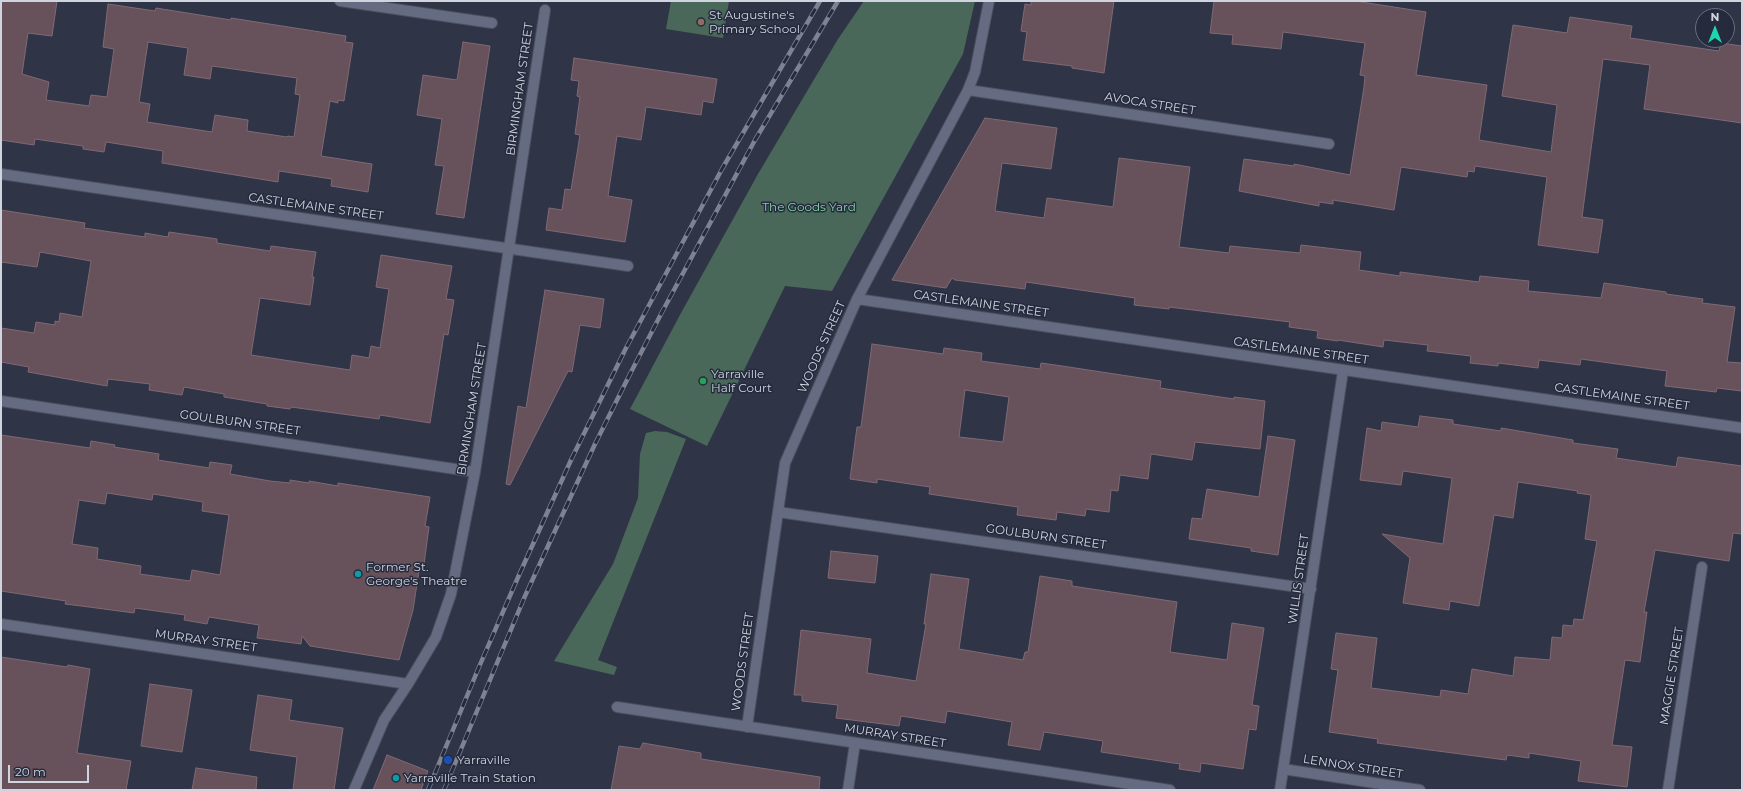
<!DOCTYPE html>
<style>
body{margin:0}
#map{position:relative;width:1743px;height:791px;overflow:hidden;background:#2f3547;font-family:Montserrat,sans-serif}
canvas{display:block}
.frame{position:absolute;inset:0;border:2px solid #cfd4df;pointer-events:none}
.north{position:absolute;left:1695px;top:8px;width:40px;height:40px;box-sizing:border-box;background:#252b3c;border:1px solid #696f7d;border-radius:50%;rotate:0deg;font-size:11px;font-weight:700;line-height:16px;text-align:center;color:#cfd4df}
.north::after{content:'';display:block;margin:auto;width:14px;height:18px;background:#1fd5b0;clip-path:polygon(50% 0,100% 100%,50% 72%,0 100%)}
.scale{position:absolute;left:8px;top:765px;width:81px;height:18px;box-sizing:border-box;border:2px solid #cfd4df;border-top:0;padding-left:5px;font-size:12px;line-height:14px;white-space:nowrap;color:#cfd4df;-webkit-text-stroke:3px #252b3c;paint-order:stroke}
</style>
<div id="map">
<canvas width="1743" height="791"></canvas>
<div class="frame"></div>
<div class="north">N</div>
<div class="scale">20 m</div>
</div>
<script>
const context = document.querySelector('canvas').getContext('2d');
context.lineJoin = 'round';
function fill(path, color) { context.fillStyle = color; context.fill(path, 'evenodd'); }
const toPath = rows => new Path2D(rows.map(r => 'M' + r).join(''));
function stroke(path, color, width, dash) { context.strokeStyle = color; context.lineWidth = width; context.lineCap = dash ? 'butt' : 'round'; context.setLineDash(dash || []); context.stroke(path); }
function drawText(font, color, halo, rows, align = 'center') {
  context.font = font + ' Montserrat,sans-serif'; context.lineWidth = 3; context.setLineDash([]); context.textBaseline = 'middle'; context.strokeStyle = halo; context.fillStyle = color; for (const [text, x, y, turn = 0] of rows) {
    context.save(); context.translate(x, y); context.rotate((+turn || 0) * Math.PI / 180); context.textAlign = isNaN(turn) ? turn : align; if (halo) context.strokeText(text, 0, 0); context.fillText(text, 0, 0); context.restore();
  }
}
const green = toPath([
 [671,1,729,1,723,38,666,29],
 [864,1,975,1,963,54,832,291,785,286,707,446,630,409,681,313,758,174,838,39],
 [655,431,667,432,686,439,598,660,617,667,614,675,554,661,613,564,638,498,640,454,646,433]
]);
const building = toPath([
 [1,1,57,1,52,36,28,33,22,74,49,82,46,100,89,106,91,95,107,97,114,49,103,47,108,4,155,11,156,8,231,20,231,18,346,36,345,42,353,43,344,101,338,100,338,103,330,101,321,156,372,164,368,192,331,186,332,179,279,171,278,182,162,163,163,151,106,142,104,152,83,149,83,146,35,139,34,145,1,140,1,1],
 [148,42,188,48,184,75,210,79,212,66,297,78,295,94,300,95,294,137,288,136,287,137,247,131,248,120,215,115,212,132,147,122,150,104,139,102,148,42],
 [1031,1,1114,1,1104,73,1072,68,1072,66,1023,60,1027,32,1021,31,1025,4,1031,5,1031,1],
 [1214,1,1355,1,1426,12,1416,75,1487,85,1479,140,1551,152,1557,105,1502,96,1513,25,1567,33,1570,17,1632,26,1630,38,1719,51,1721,43,1742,46,1742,123,1644,109,1650,65,1603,59,1582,217,1603,220,1598,253,1538,245,1547,177,1475,166,1474,172,1468,171,1467,177,1401,167,1394,210,1333,200,1333,204,1319,202,1319,206,1239,191,1244,159,1294,166,1294,164,1350,175,1364,87,1365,76,1360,75,1365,43,1283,32,1281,49,1232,44,1233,35,1210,33,1214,1],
 [463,42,490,46,464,218,436,214,444,166,435,165,442,119,417,115,423,75,457,80,463,42],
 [574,58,717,79,713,103,703,101,701,115,646,107,641,140,617,136,608,196,632,200,625,242,546,230,549,208,562,210,565,189,571,190,580,135,575,134,580,97,577,96,579,81,571,80,574,58],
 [985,118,1057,128,1051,169,1002,163,995,211,1044,218,1047,198,1113,207,1119,158,1190,167,1179,247,1229,253,1230,246,1300,253,1301,245,1361,252,1359,270,1400,276,1400,272,1479,282,1480,276,1529,281,1528,291,1601,298,1604,283,1666,292,1666,294,1703,299,1702,303,1735,307,1727,362,1742,363,1742,391,1717,388,1716,392,1665,386,1667,371,1581,359,1580,365,1539,360,1538,368,1498,363,1498,366,1470,363,1471,356,1427,351,1428,345,1384,340,1383,347,1338,340,1338,341,1317,338,1318,331,1289,327,1290,322,1169,307,1169,309,1134,305,1135,298,1026,282,1025,289,955,280,952,278,946,288,892,280,985,118],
 [1,210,85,223,84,228,145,237,145,233,168,237,169,232,217,239,217,243,270,251,271,246,316,252,312,277,314,277,310,305,260,298,251,355,350,370,352,355,369,358,371,346,380,348,389,289,376,287,381,255,452,266,446,299,454,300,448,335,444,334,430,423,380,415,379,419,291,407,290,409,267,406,267,404,224,397,224,394,184,387,182,395,149,390,150,384,108,379,107,386,28,372,29,367,1,362,1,328,34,333,36,322,55,325,55,321,59,322,60,313,82,317,91,261,40,252,37,267,1,262,1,210],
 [545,290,604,299,600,328,580,325,572,372,568,371,510,485,506,484,518,406,526,408,545,290],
 [872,344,943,354,944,348,982,353,981,361,1040,369,1041,363,1062,366,1161,381,1160,388,1234,399,1234,397,1265,401,1260,449,1195,442,1192,460,1151,454,1148,479,1120,475,1118,491,1111,490,1109,512,1086,509,1085,516,1057,512,1056,520,1017,515,1018,507,929,494,930,487,877,479,877,483,850,479,857,427,861,427,872,344],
 [965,390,1009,397,1003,442,959,437,965,390],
 [1420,416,1453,420,1453,424,1501,431,1501,428,1573,440,1573,443,1618,449,1616,458,1676,467,1678,457,1742,466,1742,534,1733,533,1729,561,1655,550,1644,612,1647,612,1640,662,1625,660,1612,745,1632,747,1627,787,1578,781,1581,761,1529,753,1529,758,1507,755,1506,760,1377,743,1378,739,1329,732,1338,670,1331,669,1336,633,1377,638,1371,688,1440,697,1441,690,1468,694,1472,669,1513,676,1515,657,1550,660,1552,637,1562,638,1563,625,1573,626,1574,619,1583,620,1597,541,1585,539,1591,495,1577,493,1578,491,1518,482,1513,518,1494,515,1479,606,1450,601,1449,610,1403,603,1410,558,1382,534,1443,544,1452,478,1403,471,1401,485,1360,480,1367,428,1381,431,1382,422,1418,427,1420,416],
 [1,435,90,448,91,441,115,445,114,447,159,454,158,460,209,468,210,462,232,465,230,474,270,481,290,483,290,480,309,483,309,481,338,486,338,483,430,497,425,526,429,527,424,564,420,564,413,610,399,660,310,646,302,636,301,644,257,638,259,625,209,617,207,624,184,620,185,615,135,608,134,613,89,607,65,604,66,601,1,591,1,435],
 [107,493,152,500,153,494,203,502,202,511,229,515,220,575,192,570,190,581,140,574,141,566,97,559,98,548,72,544,79,500,105,504,107,493],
 [1268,436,1295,440,1278,555,1251,551,1251,548,1189,539,1192,518,1202,519,1207,489,1259,497,1268,436],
 [831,551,878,556,875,583,828,578,831,551],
 [931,574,969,579,959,649,1023,660,1025,652,1028,652,1040,576,1072,581,1072,586,1177,602,1170,652,1227,660,1232,623,1264,628,1252,705,1259,706,1256,730,1249,729,1243,769,1201,763,1200,772,1179,769,1180,764,1101,752,1103,741,1044,732,1040,750,1008,745,1012,722,947,711,945,723,901,716,899,726,836,718,838,705,802,701,802,695,794,695,801,630,871,639,867,673,916,681,926,624,924,624,931,574],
 [1,657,67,667,68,665,90,669,77,753,131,761,126,790,1,790,1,657],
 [150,684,192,690,182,752,141,746,150,684],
 [258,695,292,700,289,720,343,728,334,790,293,790,297,757,250,750,258,695],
 [643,743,701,753,701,759,820,777,819,790,611,790,619,746,640,749,643,743],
 [387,755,428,771,421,790,373,790,387,755],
 [196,768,257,777,256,790,192,790,196,768]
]);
const pedestrian = toPath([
 [848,790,855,743]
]);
const minor = toPath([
 [340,1,492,23],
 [968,90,1329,144],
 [1,174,628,266],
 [857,299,1742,428],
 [1,401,475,472],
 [778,512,1311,589],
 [1,624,408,684],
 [617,707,1170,790],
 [747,727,785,463,857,299,968,90,975,72,989,1],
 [1283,769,1420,790],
 [354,790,384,720,408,684,436,637,451,594,475,472,545,10],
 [1280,790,1343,371],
 [1668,790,1702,567]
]);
const rail = toPath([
 [428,790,479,667,519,575,571,460,625,350,722,169,820,1],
 [444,790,525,596,595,444,629,376,661,314,755,140,838,1]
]);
const markers = [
 [701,22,4,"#8d6e63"],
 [703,381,4,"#2e9e5b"],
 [358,574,4,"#0f9aa8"],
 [448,760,5,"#1a4fb4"],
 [396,778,4,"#0f9aa8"]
];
const poiNames = [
 ["St Augustine's",709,15],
 ["Primary School",709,29],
 ["Yarraville",711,374],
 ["Half Court",711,388],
 ["Former St.",366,567],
 ["George's Theatre",366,581],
 ["Yarraville",457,760],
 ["Yarraville Train Station",404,778]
];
const streetNames = [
 ["BIRMINGHAM STREET",520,89,-82],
 ["AVOCA STREET",1150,104,9],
 ["CASTLEMAINE STREET",316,207,8],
 ["CASTLEMAINE STREET",981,304,8],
 ["WOODS STREET",822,347,-66],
 ["CASTLEMAINE STREET",1301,351,8],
 ["CASTLEMAINE STREET",1622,397,8],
 ["BIRMINGHAM STREET",472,409,-81],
 ["GOULBURN STREET",240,423,8],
 ["GOULBURN STREET",1046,537,8],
 ["WILLIS STREET",1299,579,-82],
 ["MURRAY STREET",206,641,8],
 ["WOODS STREET",743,662,-82],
 ["MAGGIE STREET",1672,676,-81],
 ["MURRAY STREET",895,736,9],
 ["LENNOX STREET",1353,767,9]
];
const parkNames = [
 ["The Goods Yard",809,207]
];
fill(green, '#4a6859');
fill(building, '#67525c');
stroke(building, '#7f6974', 1);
stroke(pedestrian, '#4b505f', 12);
stroke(minor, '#4b505f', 12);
stroke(pedestrian, '#656c81', 10);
stroke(minor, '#656c81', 10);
stroke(rail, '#7e8392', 4.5);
stroke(rail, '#252b3c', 3, [9]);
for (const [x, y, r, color] of markers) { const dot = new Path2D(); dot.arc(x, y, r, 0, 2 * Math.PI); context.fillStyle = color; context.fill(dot); stroke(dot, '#252b3c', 1.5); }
drawText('12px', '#cfd4df', '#252b3c', poiNames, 'left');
drawText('12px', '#cfd4df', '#252b3c', streetNames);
drawText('12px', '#83d4ac', '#252b3c', parkNames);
</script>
